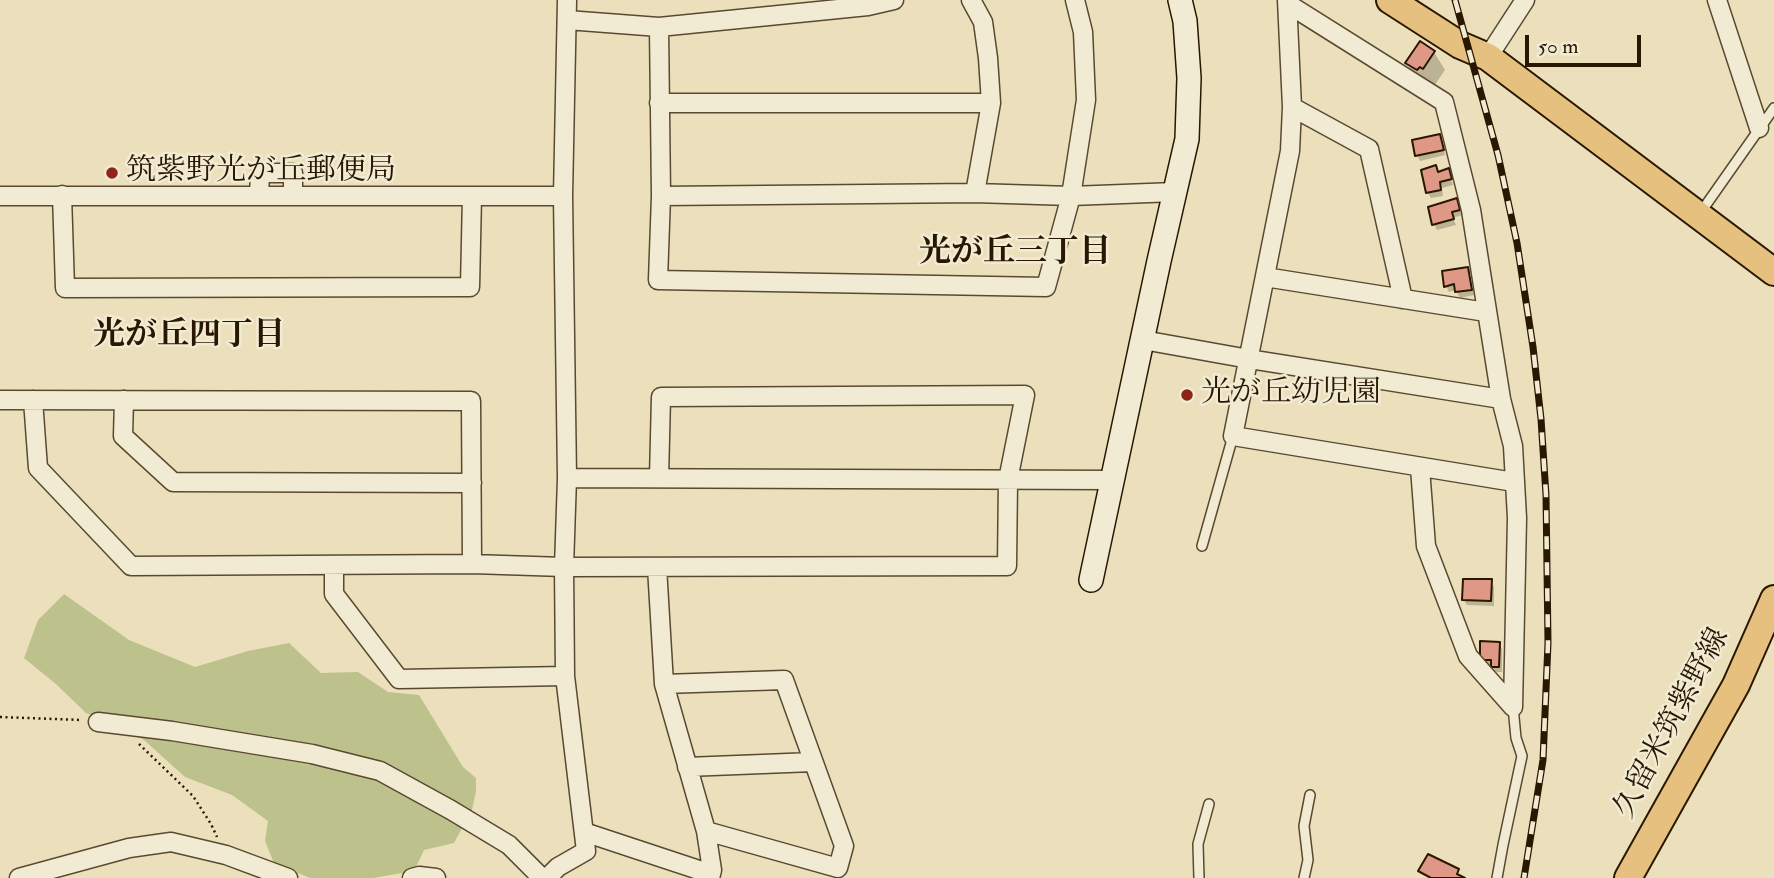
<!DOCTYPE html>
<meta charset="utf-8">
<style>
body{margin:0}
#map{position:relative;width:1774px;height:878px;overflow:hidden;background:#ebe0bb;font-family:"IM FELL Double Pica",serif}
canvas{display:block}
.scale{position:absolute;left:1525px;top:35px;width:116px;height:32px;box-sizing:border-box;border:4px solid #2a1701;border-top:0;padding-left:9px;font-size:21px;line-height:24px;white-space:nowrap;color:#2a1701;-webkit-text-stroke:5px #f2ebd3;paint-order:stroke}
</style>
<div id="map">
<canvas width="1774" height="878"></canvas>
<div class="scale">50 m</div>
</div>
<script>
const context = document.querySelector('canvas').getContext('2d');
context.lineJoin = 'round';
function fill(path, color) { context.fillStyle = color; context.fill(path, 'evenodd'); }
const toPath = rows => new Path2D(rows.map(r => 'M' + r).join(''));
function stroke(path, color, width, dash) { context.strokeStyle = color; context.lineWidth = width; context.lineCap = dash ? 'butt' : 'round'; context.setLineDash(dash || []); context.stroke(path); }
function drawText(font, color, halo, rows, align = 'center') {
  context.font = font + ' "IM FELL Double Pica","Noto Serif JP",serif'; context.lineWidth = 5; context.setLineDash([]); context.textBaseline = 'middle'; context.strokeStyle = halo; context.fillStyle = color; for (const [text, x, y, turn = 0] of rows) {
    context.save(); context.translate(x, y); context.rotate((+turn || 0) * Math.PI / 180); context.textAlign = isNaN(turn) ? turn : align; if (halo) context.strokeText(text, 0, 0); context.fillText(text, 0, 0); context.restore();
  }
}
const green = toPath([
 [64,594,129,640,195,667,248,651,289,643,321,673,358,672,388,692,419,695,463,767,476,778,476,791,472,810,454,843,424,850,414,871,373,878,310,878,274,863,265,841,268,821,232,795,185,777,144,740,86,713,57,685,24,658,38,620]
]);
const shadow = toPath([
 [1434,52,1445,70,1434,86,1418,81,1407,63],
 [1439,136,1442,142,1445,155,1420,161,1417,155],
 [1436,167,1439,173,1448,170,1453,185,1442,188,1443,196,1431,198,1428,193],
 [1457,200,1462,215,1453,218,1456,225,1437,230,1434,224],
 [1467,269,1470,275,1474,295,1460,298,1456,290,1449,292,1446,286],
 [1491,581,1494,587,1494,606,1467,605,1464,600],
 [1499,643,1502,649,1502,672,1496,672,1492,666,1485,665,1482,660]
]);
const building = toPath([
 [1420,41,1435,51,1423,69,1420,67,1417,70,1405,63,1420,41],
 [1440,134,1444,150,1415,156,1412,140,1440,134],
 [1436,165,1438,172,1449,168,1452,179,1440,182,1441,190,1426,193,1421,170,1436,165],
 [1457,198,1460,210,1452,212,1454,219,1432,225,1428,207,1457,198],
 [1468,267,1472,290,1455,292,1454,284,1444,287,1442,271,1468,267],
 [1463,579,1492,579,1491,601,1462,600,1463,579],
 [1480,641,1500,642,1499,667,1491,667,1491,660,1480,660,1480,641],
 [1428,854,1459,869,1457,874,1465,878,1431,878,1418,871,1428,854]
]);
const path = toPath([
 [0,717,82,720],
 [139,744,193,796,211,824,217,837]
]);
const lane = toPath([
 [1701,212,1774,108],
 [1202,546,1233,436],
 [1199,878,1198,844,1209,804],
 [1304,878,1308,860,1304,826,1310,795],
 [1497,878,1503,845,1522,756,1516,738,1513,707]
]);
const street = toPath([
 [971,0,983,22,988,58,991,103,975,193],
 [1287,0,1292,107,1290,151,1233,436,1514,482],
 [1717,0,1759,128],
 [1288,4,1444,102,1471,210,1501,399,1513,446,1517,518,1513,707],
 [567,20,659,27,868,6,894,0],
 [659,27,661,196,658,280,1046,287,1071,196,1086,100,1083,32,1075,0],
 [1488,57,1525,0],
 [659,103,991,103],
 [1292,107,1369,149,1403,299],
 [62,195,65,288,470,287,472,196],
 [0,196,563,196],
 [259,196,260,173,293,173,293,196],
 [661,196,975,193,1071,196,1175,192],
 [1265,277,1486,312],
 [1143,340,1249,359,1501,399],
 [0,400,471,401,472,564],
 [33,400,38,468,131,566,472,564,564,567,1007,566,1008,480,1025,395,661,397,659,478],
 [124,400,123,436,173,482,472,483],
 [1420,468,1426,546,1468,656,1513,707],
 [567,478,1113,480],
 [334,566,334,594,399,679,565,676],
 [657,567,664,684,706,831,712,870,710,878],
 [664,684,784,680,844,846,838,868,706,831],
 [98,722,172,731,312,754,380,771,451,810,509,845,542,878],
 [687,767,813,762],
 [584,832,711,874],
 [19,878,129,848,171,842,226,855,288,878],
 [412,878,419,876,436,878],
 [547,878,558,867,586,851,565,676,564,567,567,478,563,196,567,0]
]);
const secondary = toPath([
 [1091,580,1159,261,1187,139,1189,78,1185,21,1180,0]
]);
const primary = toPath([
 [1390,0,1460,45,1488,57,1774,272],
 [1628,878,1736,685,1774,599]
]);
const rail = toPath([
 [1455,0,1498,155,1517,243,1533,347,1541,419,1546,495,1548,643,1543,760,1524,878]
]);
const markers = [
 [112,173,7,"#8f2418"],
 [1187,395,7,"#8f2418"]
];
const poiNames = [
 ["筑紫野光が丘郵便局",126,173],
 ["光が丘幼児園",1201,395]
];
const streetNames = [
 ["久留米筑紫野線",1673,724,-62]
];
const neighbourhoodNames = [
 ["光が丘三丁目",1015,254],
 ["光が丘四丁目",189,337]
];
fill(green, '#bdc18c');
fill(shadow, '#0003');
fill(building, '#e09886');
stroke(building, '#2a1701', 2);
stroke(lane, '#5a4930', 12);
stroke(street, '#5a4930', 21);
stroke(secondary, '#2a1701', 26);
stroke(primary, '#2a1701', 30);
stroke(path, '#2a1701', 2.5, [2, 3.5]);
stroke(lane, '#f2ebd3', 9);
stroke(street, '#f2ebd3', 18);
stroke(secondary, '#f2ebd3', 23);
stroke(primary, '#e6c07e', 26);
stroke(rail, '#2a1701', 7);
stroke(rail, '#f2ebd3', 4.5, [13]);
for (const [x, y, r, color] of markers) { const dot = new Path2D(); dot.arc(x, y, r, 0, 2 * Math.PI); context.fillStyle = color; context.fill(dot); stroke(dot, '#f2ebd3', 2.5); }
drawText('30px', '#2a1701', '#f2ebd3', poiNames, 'left');
drawText('30px', '#2a1701', '#f2ebd3', streetNames);
drawText('bold 32px', '#2a1701', '#f2ebd3', neighbourhoodNames);
</script>
